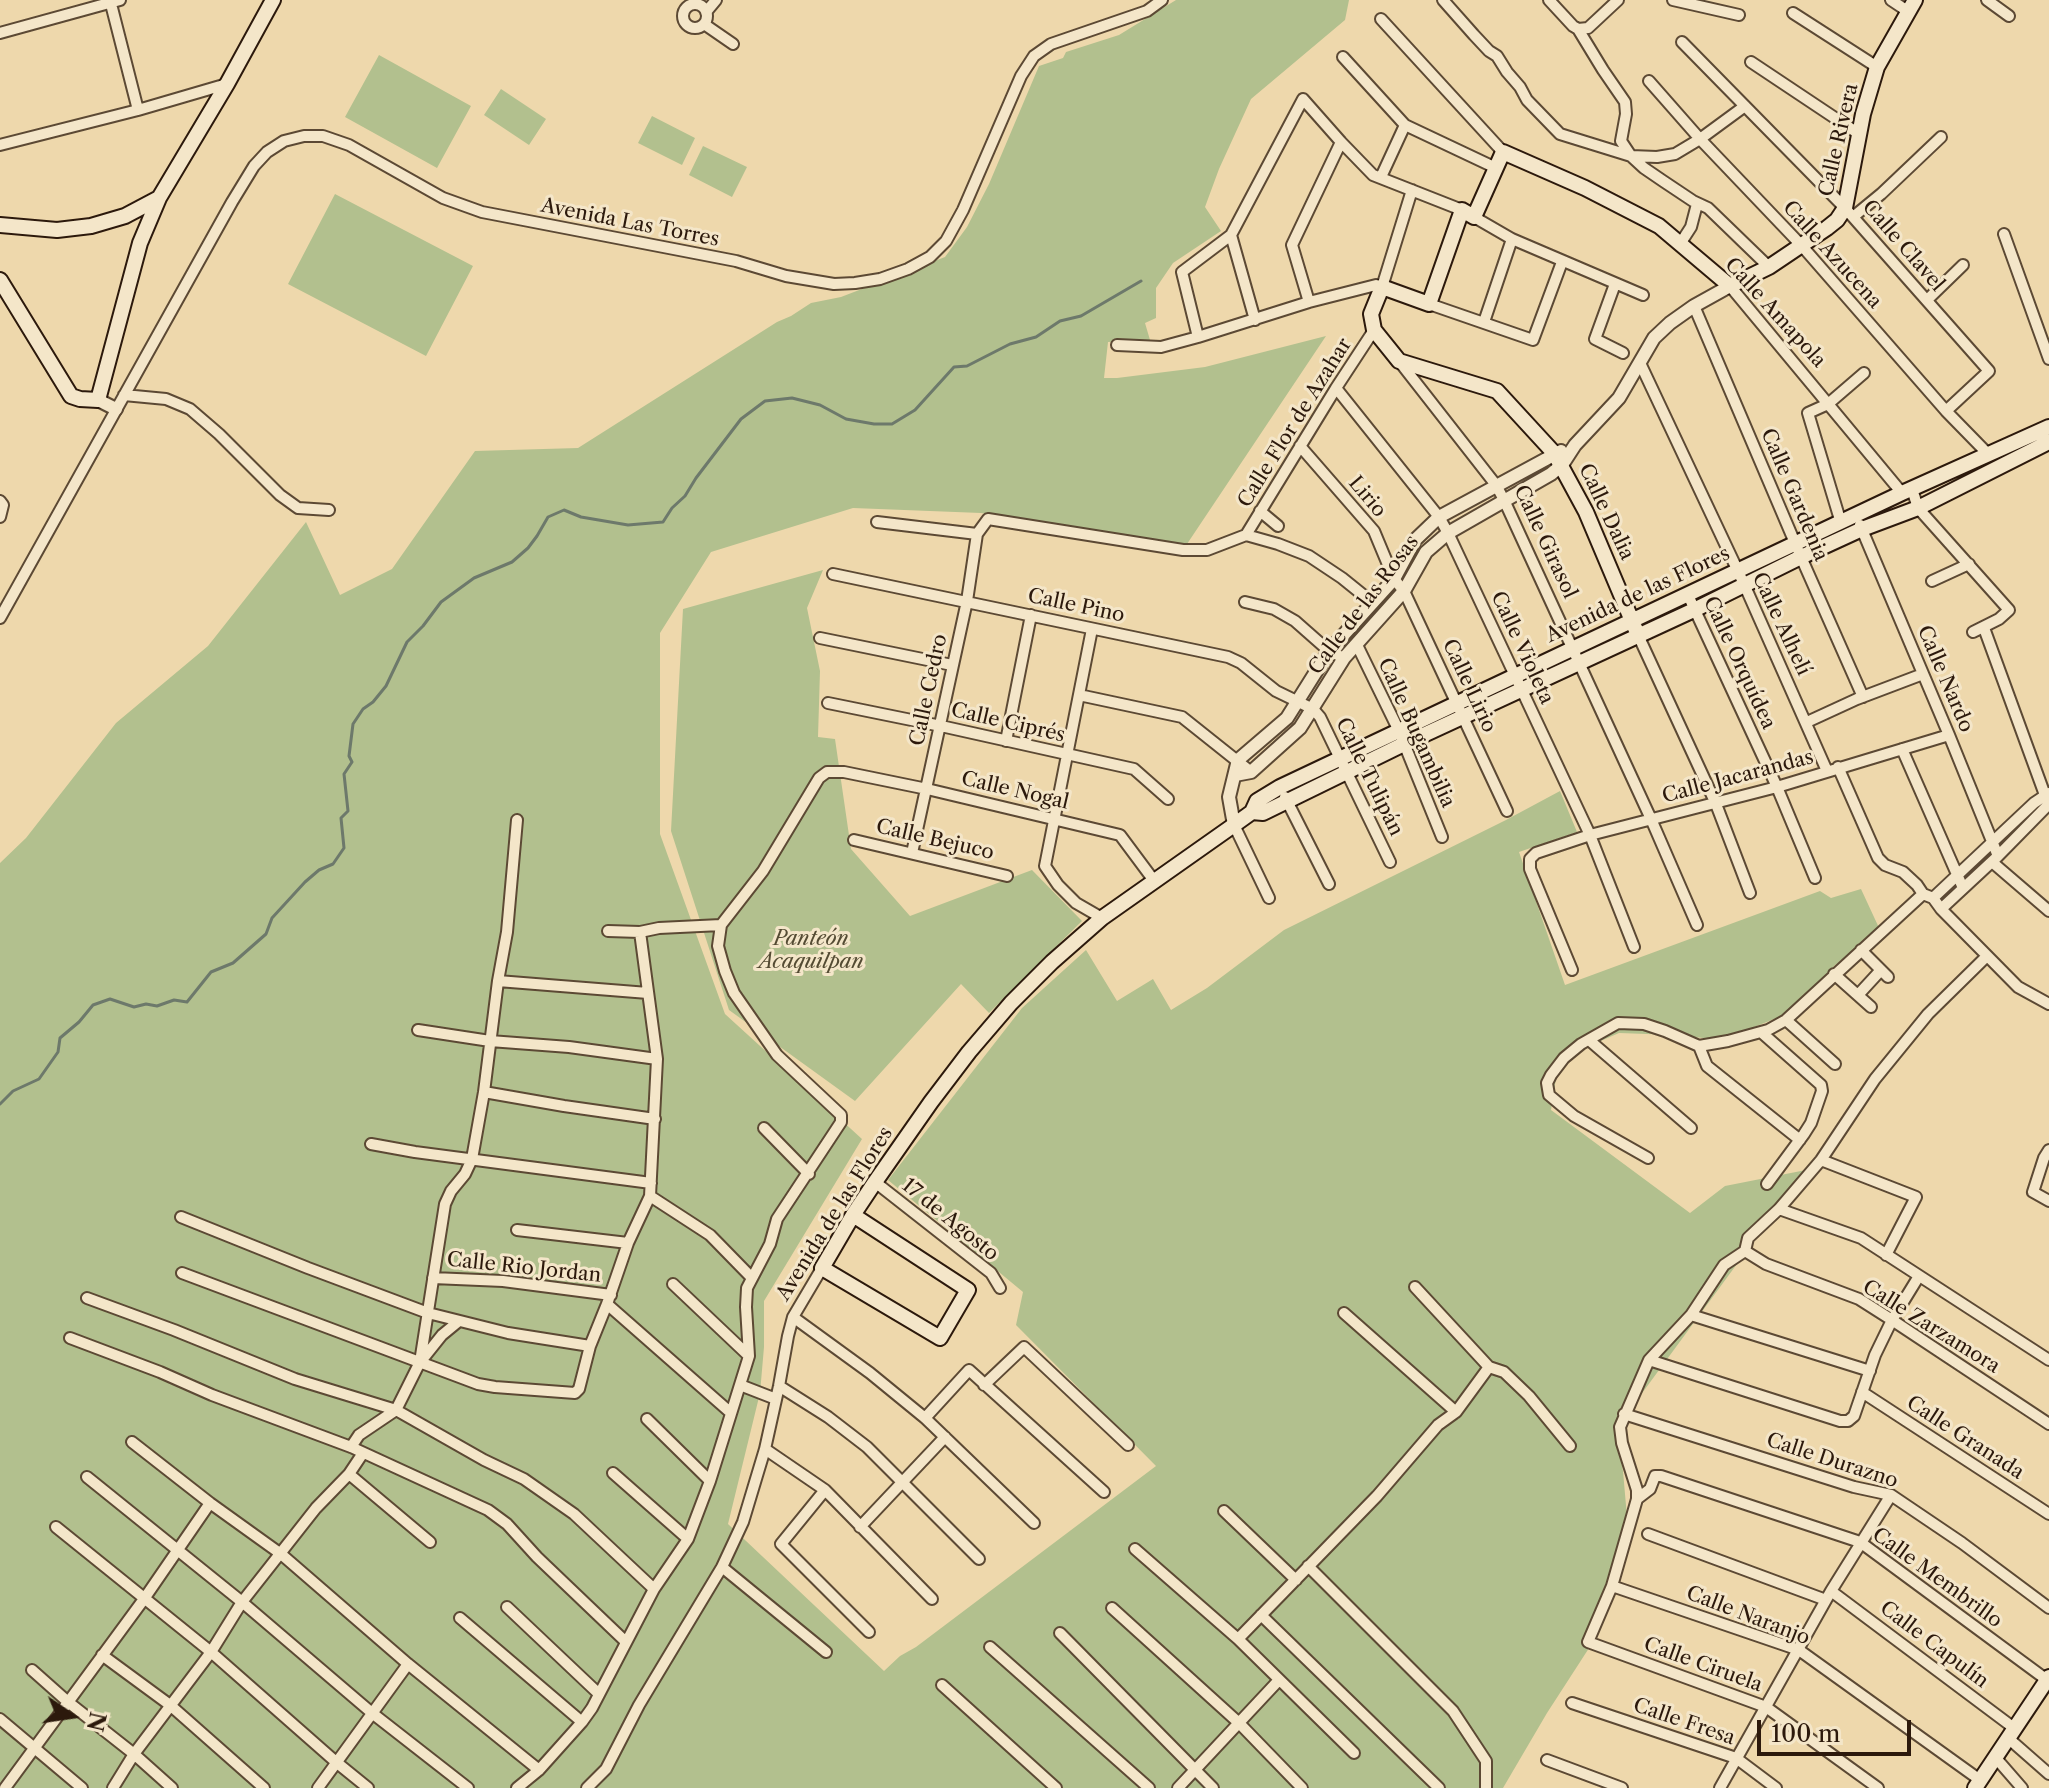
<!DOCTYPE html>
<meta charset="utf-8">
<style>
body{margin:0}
#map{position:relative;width:2049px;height:1788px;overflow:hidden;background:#eed8ac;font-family:"Libre Caslon Text",serif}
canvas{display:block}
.north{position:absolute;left:32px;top:1676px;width:80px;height:80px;-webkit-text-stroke:6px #f4e6c9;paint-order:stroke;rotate:103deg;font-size:22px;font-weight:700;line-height:32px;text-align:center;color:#2c190c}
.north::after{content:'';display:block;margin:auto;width:28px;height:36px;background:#2c190c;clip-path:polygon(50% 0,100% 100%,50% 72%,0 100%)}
.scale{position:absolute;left:1757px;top:1720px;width:154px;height:36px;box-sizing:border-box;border:4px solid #2c190c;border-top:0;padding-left:10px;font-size:24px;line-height:28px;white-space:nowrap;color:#2c190c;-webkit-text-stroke:6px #f4e6c9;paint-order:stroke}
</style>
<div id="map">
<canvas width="2049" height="1788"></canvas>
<div class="north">N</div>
<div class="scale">100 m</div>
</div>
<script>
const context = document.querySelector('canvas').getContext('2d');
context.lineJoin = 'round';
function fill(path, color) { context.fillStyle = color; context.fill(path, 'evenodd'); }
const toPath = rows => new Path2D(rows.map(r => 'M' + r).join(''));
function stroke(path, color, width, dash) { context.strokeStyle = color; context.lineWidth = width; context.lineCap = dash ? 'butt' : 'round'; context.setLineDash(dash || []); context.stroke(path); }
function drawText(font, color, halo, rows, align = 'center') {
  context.font = font + ' "Libre Caslon Text",serif'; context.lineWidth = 6; context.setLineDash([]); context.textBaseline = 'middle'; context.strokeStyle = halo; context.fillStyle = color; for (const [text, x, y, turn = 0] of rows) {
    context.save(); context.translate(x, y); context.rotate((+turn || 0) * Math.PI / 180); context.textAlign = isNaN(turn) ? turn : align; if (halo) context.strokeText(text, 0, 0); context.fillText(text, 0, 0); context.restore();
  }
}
const green = toPath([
 [1176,0,1349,0,1345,20,1251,99,1219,169,1205,207,1221,231,1173,263,1156,288,1156,318,1145,323,1150,340,1108,342,1104,378,1117,378,1205,367,1326,336,1187,544,981,513,853,508,711,552,660,633,660,834,725,1014,862,1139,764,1301,764,1347,760,1393,728,1524,884,1671,900,1656,916,1647,1156,1466,1016,1325,1023,1292,888,1180,1022,1008,1086,950,1117,1001,1153,979,1171,1010,1207,988,1284,930,1506,820,1560,791,1577,832,1519,852,1565,985,1820,891,1831,898,1861,889,1880,930,1835,965,1789,1013,1722,1040,1675,1035,1619,1033,1559,1059,1551,1110,1690,1213,1725,1186,1806,1170,1615,1430,1623,1471,1627,1517,1591,1645,1547,1713,1503,1788,0,1788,0,863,26,838,116,723,208,646,306,522,340,595,392,569,475,451,578,448,777,322,791,316,811,303,841,297,945,257,967,227,989,184,1039,66,1063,58,1066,52,1119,35],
 [379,55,471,106,437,168,345,117],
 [501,89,546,119,529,145,484,115],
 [652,116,695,138,682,165,638,143],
 [703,146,747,167,732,197,689,175],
 [335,194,473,266,426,356,288,284],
 [823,570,807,608,820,671,818,737,835,739,851,849,910,916,1032,870,1082,921,989,1013,961,984,855,1101,729,1010,671,831,683,609]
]);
const stream = toPath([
 [0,1104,13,1091,39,1079,58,1052,60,1038,79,1022,93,1005,110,999,134,1007,146,1004,157,1006,174,1000,187,1002,211,972,233,963,266,934,272,918,305,882,319,870,333,864,344,848,341,818,348,811,344,774,352,762,349,756,353,724,363,709,373,702,386,686,407,642,423,626,441,602,474,578,512,562,528,548,537,536,548,517,564,510,581,517,628,525,663,522,672,508,685,496,696,478,741,419,765,401,792,398,820,405,846,419,874,424,892,424,915,410,954,367,967,366,1010,344,1036,337,1060,321,1081,316,1141,281]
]);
const minor = toPath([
 [110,0,138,110],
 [1443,0,1474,35,1489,51,1497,56,1507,72,1520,87,1527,100,1560,134,1631,156,1657,157,1675,154,1700,139,1745,106],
 [1549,0,1573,26,1578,29,1603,70,1625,102,1626,114,1621,141,1631,156,1644,168,1663,181,1693,201,1708,208,1769,267],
 [1673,0,1739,15],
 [1891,0,1909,12],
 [1987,0,2009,16],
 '683 16a12 12 0 1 1 24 0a12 12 0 1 1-24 0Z',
 [706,12,716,0],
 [1793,13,1877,67],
 [1381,19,1503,152],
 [704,24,733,44],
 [1578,29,1588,28,1618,0],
 [0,33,120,0],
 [1682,42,1845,208,1989,371,1946,411],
 [1343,57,1405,125,1496,168],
 [1751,62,1859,134],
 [1649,81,1700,139,1802,246,1946,411,1988,454],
 [0,145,138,110,227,84],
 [1381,177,1405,125],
 [1474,217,1512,239,1643,295],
 [1853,217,1881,194,1941,137],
 [2004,234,2049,359],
 [1680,244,1691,227,1697,204],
 [1615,284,1595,339,1623,353],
 [1730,286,1902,493],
 [1927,300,1963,265],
 [1309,302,1292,245,1341,142],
 [1429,304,1533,340,1562,262],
 [1694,306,1801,557,1863,697],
 [1255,320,1231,235,1303,99,1341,142,1373,175,1462,210],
 [1484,322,1512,239],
 [1198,337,1182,272,1231,235],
 [1117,345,1161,347,1198,337,1309,302,1376,285,1382,287,1412,190],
 [1399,361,1496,485,1504,500,1651,819,1697,925],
 [1640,363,1744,584,1827,771],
 [1336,388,1439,517,1448,533,1590,835,1634,947],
 [124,395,166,399,190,409,219,434,280,495,298,508,329,510],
 [1300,446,1374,531,1394,579,1404,591,1507,811],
 [1912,489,1918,508,2009,610,1999,619,1973,632],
 [0,501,3,505,0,517],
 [1260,511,1278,526],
 [877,522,977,534],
 [1841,523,1808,413,1828,404,1864,373],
 [1860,525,1949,735,1998,856],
 [1246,535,1336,388,1374,330],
 [833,574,1228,657,1241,663,1276,691,1313,709,1320,717,1390,862],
 [1932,581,1969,564],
 [1688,595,1777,787,1815,878],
 [1245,602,1274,609,1295,621,1329,651,1344,658],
 [0,618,232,202,254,166,267,152,284,141,304,136,323,136,349,145,443,198,482,212,736,261,786,276,834,284,855,283,880,279,908,269,930,257,946,241,963,210,1021,76,1034,56,1051,44,1147,11,1162,0],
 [1984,628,2045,795,2049,802],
 [1092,629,1045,866,1058,885,1076,903,1102,918],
 [1638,635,1716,804,1750,893],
 [820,638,952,665],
 [1357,645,1399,731,1442,837],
 [1079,695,1182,717,1251,772],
 [828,703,941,726,1134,769,1168,799],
 [1807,722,1857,699,1923,674],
 [1006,741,1031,615],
 [1902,749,1963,888],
 [1838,767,1878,858,1885,865,1903,872,1917,885,1923,894,1933,898,1941,909,2018,987,2049,1004],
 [1285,797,1329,884],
 [1234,825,1269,898],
 [854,840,1007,876],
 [912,853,967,601,977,534,988,519,1183,550,1207,550,1246,535,1278,544,1309,556,1342,578,1373,603],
 [1992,862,2049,911],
 [1933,898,2034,803,2049,793],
 [1941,909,1998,856,2049,804],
 [721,925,763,871,819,778,827,772,844,772,927,789,1120,835,1155,882],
 [608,931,640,932,659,928,721,925],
 [1861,950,1888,977],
 [1572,970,1530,869,1530,859,1536,853,1590,835,1777,787,1949,735],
 [1834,974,1871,1007],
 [498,981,648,993],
 [1858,995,1881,970],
 [1786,1020,1835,1064],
 [418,1030,490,1041,569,1047,657,1059],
 [1761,1032,1821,1085,1822,1091,1811,1123,1804,1134,1767,1184],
 [1589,1040,1691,1128],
 [1699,1046,1707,1066,1800,1140],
 [484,1092,564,1106,655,1119],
 [764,1128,809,1174],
 [371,1144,415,1152,651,1183],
 [2049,1150,2044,1158,2033,1192,2049,1201],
 [1648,1158,1574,1116,1549,1095,1547,1083,1551,1075,1564,1058,1581,1044,1618,1023,1644,1024,1665,1031,1699,1046,1728,1041,1768,1030,1786,1020,1923,894],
 [1821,1160,1916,1197,1886,1255],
 [875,1182,991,1273,1000,1288],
 [650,1196,710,1235,752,1278],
 [1779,1209,1861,1238,2049,1360],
 [181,1217,308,1268,428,1313,508,1333,590,1346],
 [517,1230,628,1243],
 [1745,1251,1766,1264,1859,1299,1892,1320,2049,1424],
 [182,1273,478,1384,495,1387,575,1393,579,1389,590,1346,607,1304,628,1243,650,1196,657,1059,640,932],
 [433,1278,503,1281,611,1295],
 [673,1284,749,1356],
 [1415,1287,1489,1367,1504,1372,1529,1396,1570,1446],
 [87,1298,174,1330,295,1379,396,1410,484,1460,524,1479,574,1514,654,1589],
 [607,1304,731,1413],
 [1344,1313,1456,1412],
 [1691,1315,1870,1371],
 [793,1317,870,1373,925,1418,1034,1523],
 [70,1338,160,1372,212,1395,351,1447,488,1510,507,1524,537,1557,626,1642],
 [422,1360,442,1335,459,1321],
 [1649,1360,1840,1421,1848,1421,1854,1416,1875,1355,1892,1320,1919,1276],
 [740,1385,776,1399],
 [984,1385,1024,1347,1128,1445],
 [779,1386,828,1417,867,1447,979,1559],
 [1862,1392,2049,1514],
 [1624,1414,1854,1487,1891,1495,1962,1543,2049,1608],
 [925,1418,969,1370,1104,1492],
 [647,1419,710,1481],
 [132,1442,210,1503,281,1554,408,1664,539,1770],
 [351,1447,359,1435,396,1410,420,1362,445,1204,451,1191,465,1174,472,1159,484,1092,498,981,507,932,517,820],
 [765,1449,825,1490,932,1599],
 [613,1473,688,1539],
 [349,1474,430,1542],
 [87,1477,242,1602,372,1713,468,1788],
 [825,1490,781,1544,869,1632],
 [1637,1499,1650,1489,1655,1476,1661,1476,1860,1542,2047,1680],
 [1224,1511,1296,1580],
 [56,1527,211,1652,336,1762,368,1788],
 [860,1527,945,1437],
 [1648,1534,1826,1600],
 [1135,1549,1238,1639,1354,1753],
 [1308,1566,1453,1711,1486,1761,1486,1788],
 [722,1567,826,1652],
 [1612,1586,1799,1650,1980,1780],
 [1831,1591,2014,1728],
 [507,1607,599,1694],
 [1112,1608,1239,1723,1302,1788],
 [1261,1615,1439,1788],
 [460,1618,582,1722],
 [1060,1633,1213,1788],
 [1238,1639,1377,1496,1438,1425,1456,1412,1489,1367],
 [990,1647,1149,1788],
 [102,1655,170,1705,264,1788],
 [32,1670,68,1702,134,1754,172,1788],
 [942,1685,1056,1788],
 [1572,1703,1736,1758,1776,1788],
 [0,1719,82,1788],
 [2008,1738,2049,1774],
 [1995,1757,2022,1788],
 [1547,1760,1622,1788],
 [5,1788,144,1599,210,1503],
 [113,1788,134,1754,211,1652,242,1602,316,1508,349,1474,363,1453],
 [318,1788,408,1664],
 [517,1788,539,1770,582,1722,592,1708,654,1589,688,1539,710,1481,749,1356,746,1307,747,1288,770,1244,777,1219,841,1122,841,1115,777,1055,734,993,725,971,718,946,721,925],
 [587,1788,606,1769,639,1705,722,1567,743,1522,765,1449,779,1386,788,1336,793,1317,822,1268],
 [1178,1788,1279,1680],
 [1720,1788,1831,1591,1891,1495],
 [1878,1788,1766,1707,1588,1642,1612,1586,1637,1499,1637,1490,1622,1443,1620,1427,1649,1360,1691,1315,1724,1265,1745,1251,1748,1238,1779,1209,1821,1160,1875,1079,1928,1014,1987,956]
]);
const tertiary = toPath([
 [98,400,116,409],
 [1235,775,1251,772,1300,728,1344,658,1404,591,1426,552,1448,533,1551,474,1562,465,1575,445,1619,398,1654,338,1670,323,1694,306,1730,286],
 [1234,825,1229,797,1238,760,1287,718,1329,651,1394,579,1415,540,1439,517,1561,451]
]);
const secondary = toPath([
 [0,225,57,230,91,226,125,216,159,198],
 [0,280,71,396,80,399,98,400,140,243,159,198,227,84,273,0],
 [1638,635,1586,512,1554,453,1497,391,1399,361,1374,330,1371,314,1382,287,1429,304,1462,210,1474,217,1503,152,1585,188,1659,226,1730,286,1769,267,1827,228,1837,220,1845,208,1863,114,1877,67,1915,0],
 [1252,812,1263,813,1404,744,1696,609,1801,557,1862,529,1918,508,2049,442],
 [853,1215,968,1290,940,1338,822,1268,853,1215,875,1182,931,1102,969,1052,1011,1003,1052,962,1102,918,1234,825,1252,812,1257,801,1280,787,1902,493,2049,427],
 [1975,1788,2049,1677]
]);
const streetNames = [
 ["Calle Rivera",1839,140,-77],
 ["Avenida Las Torres",630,223,11],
 ["Calle Clavel",1903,246,49],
 ["Calle Azucena",1832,255,48],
 ["Calle Amapola",1775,313,48],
 ["Calle Flor de Azahar",1295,423,-58],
 ["Calle Gardenia",1794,495,67],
 ["Lirio",1367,497,50],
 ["Calle Dalia",1606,512,65],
 ["Calle Girasol",1545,542,65],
 ["Avenida de las Flores",1638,595,-25],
 ["Calle de las Rosas",1364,605,-53],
 ["Calle Pino",1076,606,12],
 ["Calle Alhelí",1781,624,65],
 ["Calle Violeta",1522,648,65],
 ["Calle Orquídea",1739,663,65],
 ["Calle Nardo",1945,679,67],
 ["Calle Lirio",1469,686,65],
 ["Calle Cedro",929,690,-78],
 ["Calle Ciprés",1008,723,13],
 ["Calle Bugambilia",1416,733,66],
 ["Calle Tulipán",1369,777,64],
 ["Calle Jacarandas",1738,777,-15],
 ["Calle Nogal",1015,791,13],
 ["Calle Bejuco",935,840,13],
 ["Avenida de las Flores",835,1214,-58],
 ["17 de Agosto",950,1220,39],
 ["Calle Rio Jordan",524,1268,6],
 ["Calle Zarzamora",1931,1327,32],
 ["Calle Granada",1965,1438,33],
 ["Calle Durazno",1832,1461,18],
 ["Calle Membrillo",1937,1578,36],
 ["Calle Naranjo",1748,1616,21],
 ["Calle Capulín",1934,1645,37],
 ["Calle Ciruela",1703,1665,20],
 ["Calle Fresa",1684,1722,19]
];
const parkNames = [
 ["Panteón",811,939],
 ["Acaquilpan",811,962]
];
fill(green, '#b2c08e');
stroke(stream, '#6d796b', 3);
stroke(minor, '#5c4934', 14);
stroke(tertiary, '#5c4934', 16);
stroke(secondary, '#2c190c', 18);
stroke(minor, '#f4e6c9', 10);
stroke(tertiary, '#f4e6c9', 12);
stroke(secondary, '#f4e6c9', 14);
drawText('20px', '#2c190c', '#f4e6c9', streetNames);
drawText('italic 20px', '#544b33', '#f4e6c9', parkNames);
</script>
